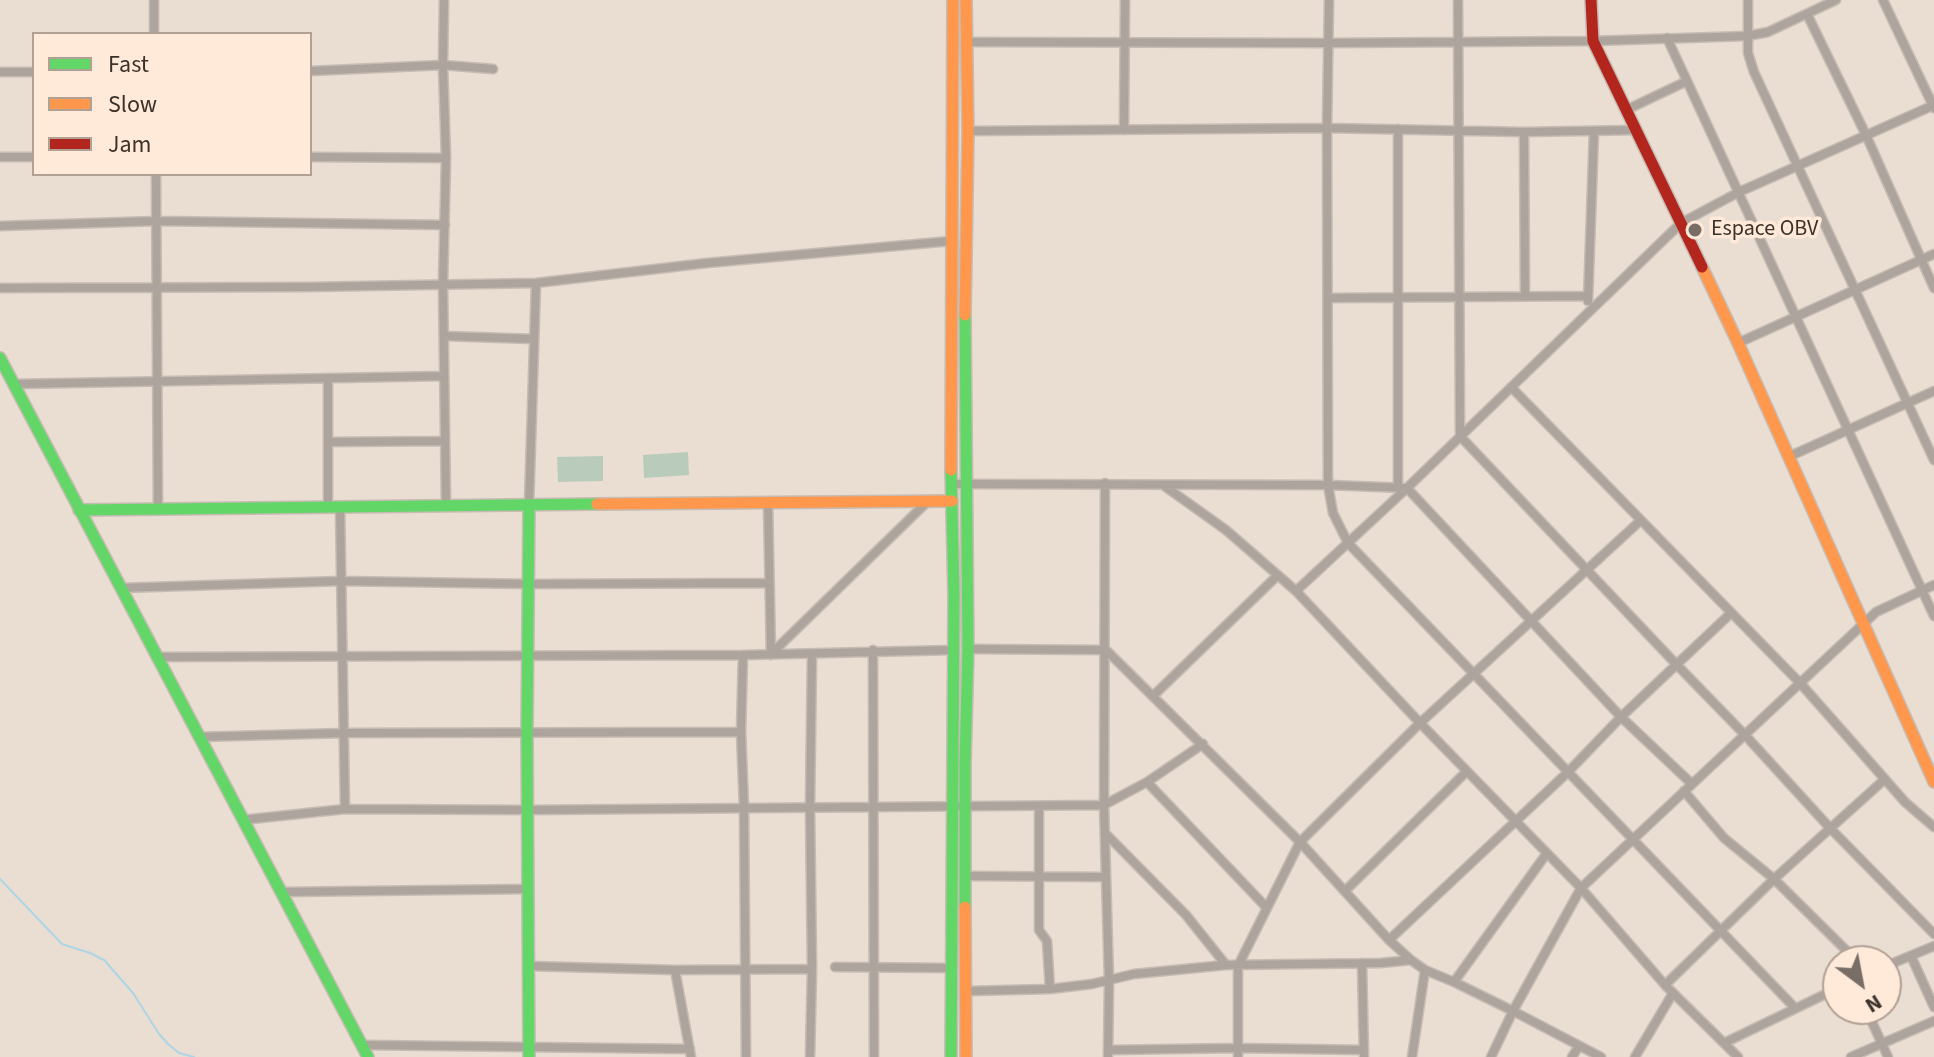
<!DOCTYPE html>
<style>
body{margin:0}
#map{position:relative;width:1934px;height:1057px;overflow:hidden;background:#eaddd2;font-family:"Source Sans 3",sans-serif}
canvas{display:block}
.legend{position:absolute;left:32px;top:32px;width:280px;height:144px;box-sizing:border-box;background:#ffeada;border:2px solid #b1a094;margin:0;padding:10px 14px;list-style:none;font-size:24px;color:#3c322a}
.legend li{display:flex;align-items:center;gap:16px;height:40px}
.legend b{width:40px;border:2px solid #b1a094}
.north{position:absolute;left:1822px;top:945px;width:80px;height:80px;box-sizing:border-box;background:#ffeada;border:2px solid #b1a094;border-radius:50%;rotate:148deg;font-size:22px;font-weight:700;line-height:32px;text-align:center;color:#3c322a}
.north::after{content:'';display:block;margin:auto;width:28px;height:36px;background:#796e65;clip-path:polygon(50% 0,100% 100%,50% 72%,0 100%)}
</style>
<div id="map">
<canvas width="1934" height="1057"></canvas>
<ul class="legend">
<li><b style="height:10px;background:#63d668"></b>Fast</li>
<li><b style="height:10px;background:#ff974d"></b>Slow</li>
<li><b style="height:10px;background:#b3261e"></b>Jam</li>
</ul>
<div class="north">N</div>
</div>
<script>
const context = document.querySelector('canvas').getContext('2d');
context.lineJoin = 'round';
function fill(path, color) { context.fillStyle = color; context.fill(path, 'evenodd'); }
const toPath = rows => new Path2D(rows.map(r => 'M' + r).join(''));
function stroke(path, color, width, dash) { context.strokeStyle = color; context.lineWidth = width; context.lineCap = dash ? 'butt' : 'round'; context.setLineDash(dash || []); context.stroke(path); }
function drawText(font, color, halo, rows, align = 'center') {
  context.font = font + ' "Source Sans 3",sans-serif'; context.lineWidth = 7; context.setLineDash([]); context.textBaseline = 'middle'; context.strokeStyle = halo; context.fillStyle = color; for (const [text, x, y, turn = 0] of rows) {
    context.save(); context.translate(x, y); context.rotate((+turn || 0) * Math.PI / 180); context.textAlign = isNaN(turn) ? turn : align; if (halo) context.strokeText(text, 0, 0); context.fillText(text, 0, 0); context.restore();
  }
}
const green = toPath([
 [688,452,689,475,644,478,643,455],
 [603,456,603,481,558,482,557,457]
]);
const stream = toPath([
 [0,879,62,944,90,953,104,960,133,993,159,1034,168,1044,179,1053,194,1057]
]);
const street = toPath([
 [444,0,443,65,446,158,443,284,446,505],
 [1329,0,1327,128,1328,485,1333,513,1348,543,1795,1008],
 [1458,0,1460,436,1676,664,1745,735,1830,828,1934,934],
 [1748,0,1748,53,1754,72,1934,460],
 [1883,0,1934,108],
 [1807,14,1866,135,1934,288],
 [154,34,154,0],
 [965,42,1329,43,1593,41,1747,36,1768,32,1836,0],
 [310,71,443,65,493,69],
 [0,72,34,72],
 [1687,81,1934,616],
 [1626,110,1687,81,1667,38],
 [1124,130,1125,0],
 [968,131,1327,128,1524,132,1636,130],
 [1524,132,1525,296],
 [0,157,34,157],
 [310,157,446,158],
 [156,174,158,509],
 [0,226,157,221,445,225],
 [0,288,308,287,536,283,707,263,951,241],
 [1328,298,1588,296],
 [1588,301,1594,131],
 [444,336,534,339],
 [1738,343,1934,254],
 [15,384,444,376],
 [1511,387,1801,684,1905,802,1934,827],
 [328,442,445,441],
 [1788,457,1934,391],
 [1105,483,1104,805,1109,981,1108,1057],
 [951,484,1328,485,1407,488,1621,717,1692,784],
 [1163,485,1226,530,1296,591,1420,723,1581,888,1665,985,1738,1057],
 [1398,487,1398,129],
 [768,503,771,655],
 [529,505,536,283],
 [328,506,328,378],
 [340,506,345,809],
 [120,588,341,581,529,584,769,583],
 [1296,591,1407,488,1681,223,1739,192,1934,105],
 [968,649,1106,650,1300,842,1389,940,1411,960,1425,970,1454,982,1513,1011,1601,1057],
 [873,650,874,1057],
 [771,654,927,502],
 [743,655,741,732,744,807,746,1057],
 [157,657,743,655,953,650],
 [1153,696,1278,575],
 [198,737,344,733,741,732],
 [1147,782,1266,907],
 [1684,791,1724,838,1774,879,1857,961],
 [1039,807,1039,930,1047,941,1050,989],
 [242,820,345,809,528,810,1104,805,1147,782,1203,744],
 [1106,834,1186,915,1226,965],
 [966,876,1106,877],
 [1345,891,1467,771],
 [281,892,528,889],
 [1389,940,1567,773,1621,717,1730,614],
 [1911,956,1934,1007],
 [1362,963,1364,1057],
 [529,966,675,970,812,969],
 [1886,966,1934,946],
 [835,967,952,968],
 [675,970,691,1057],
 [1454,982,1547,853],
 [1665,985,1774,879,1885,779],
 [967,991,1050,989,1092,984,1134,974,1226,965,1381,963,1411,960],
 [1866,1009,1888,1057],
 [1724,1043,1838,988],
 [362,1045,690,1049],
 [1110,1050,1238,1048,1364,1050],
 [810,1057,812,969,810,807,812,654],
 [1238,1057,1238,966,1300,842,1420,723,1640,521],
 [1412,1057,1425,970],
 [1491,1057,1513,1011,1581,888,1876,612,1934,585],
 [1572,1057,1579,1046],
 [1635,1057,1673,993],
 [1851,1057,1934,1021]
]);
const fast = toPath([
 [965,315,968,649,965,763,965,907],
 [0,358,368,1057],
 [529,505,527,733,529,1057],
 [79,510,597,504],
 [951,1057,954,595,951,470]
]);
const slow = toPath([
 [1702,267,1738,343,1934,782],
 [965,315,968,131,966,0],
 [951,470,953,0],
 [597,504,952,501],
 [965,907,966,1057]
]);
const jam = toPath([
 [1591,0,1593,41,1702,267]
]);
const markers = [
 [1695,230,8,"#796e65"]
];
const poiNames = [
 ["Espace OBV",1711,230]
];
fill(green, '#b9ccbb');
stroke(stream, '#add5e6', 2);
stroke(street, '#c6bcb3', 11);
stroke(fast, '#c6bcb3', 14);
stroke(slow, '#c6bcb3', 14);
stroke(jam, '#c6bcb3', 14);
stroke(street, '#ada49e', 8);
stroke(fast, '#63d668', 11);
stroke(slow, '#ff974d', 11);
stroke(jam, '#b3261e', 11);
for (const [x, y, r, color] of markers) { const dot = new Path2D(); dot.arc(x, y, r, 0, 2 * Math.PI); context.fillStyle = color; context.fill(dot); stroke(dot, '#ffeada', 3); }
drawText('22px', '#3c322a', '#ffeada', poiNames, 'left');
</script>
